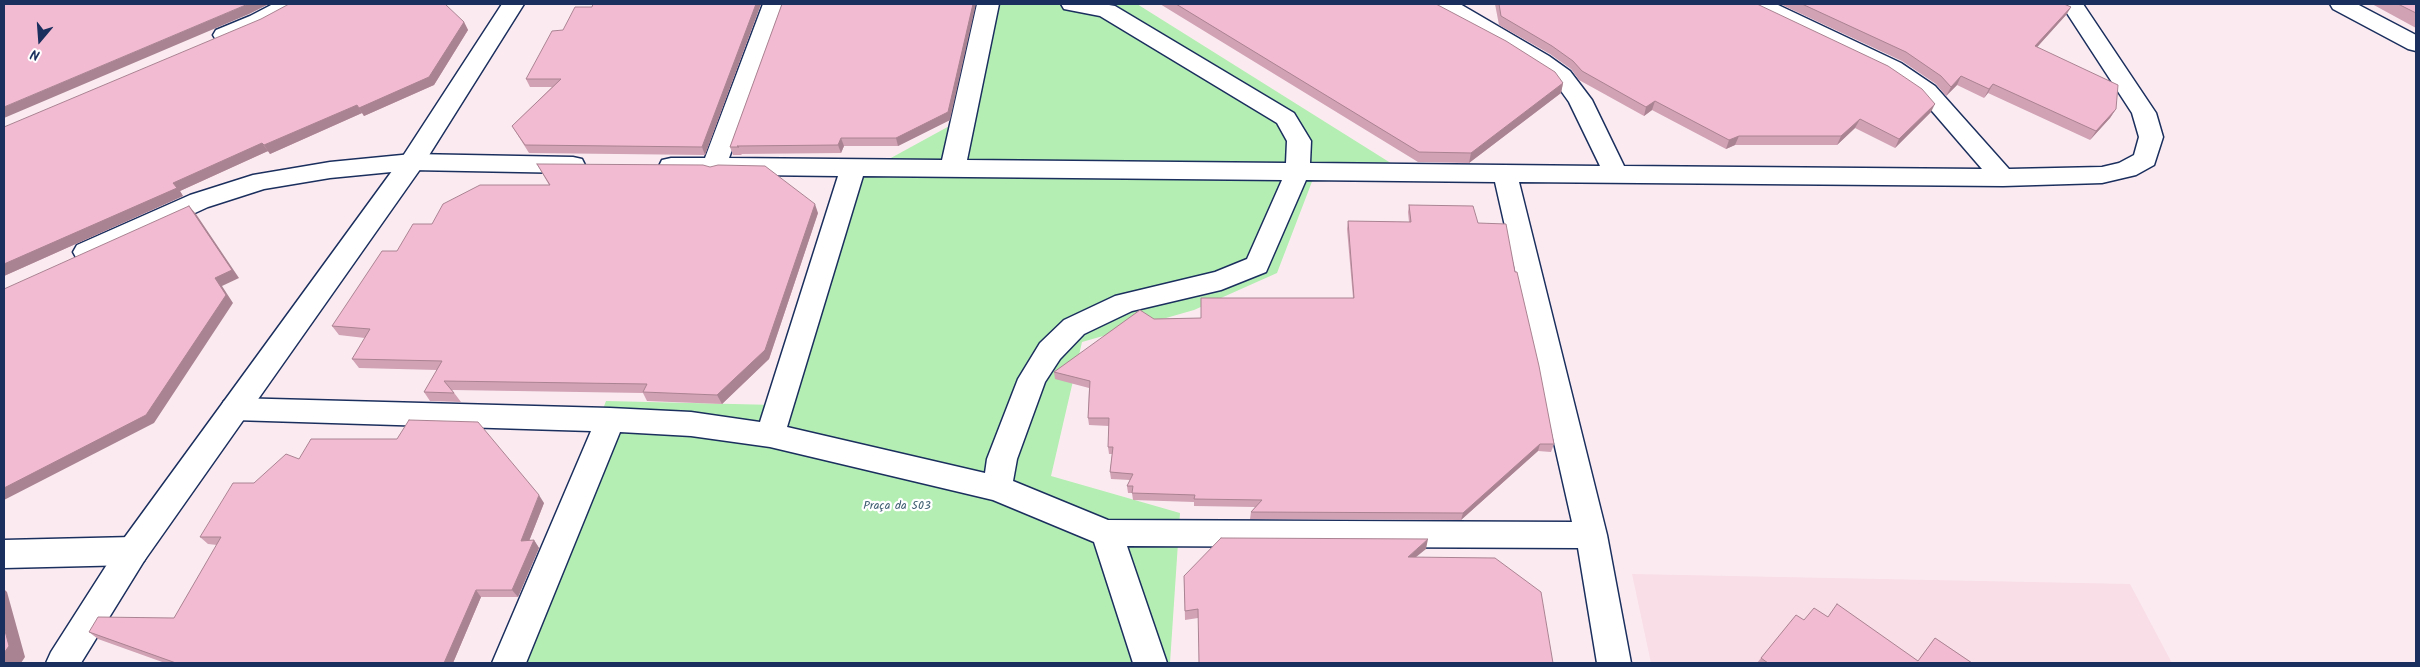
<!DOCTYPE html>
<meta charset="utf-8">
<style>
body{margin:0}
#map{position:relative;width:2420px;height:667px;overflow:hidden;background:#fbebf1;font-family:Kalam,sans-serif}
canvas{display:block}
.frame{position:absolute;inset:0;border:5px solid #1b2f5e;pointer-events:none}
.north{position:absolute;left:15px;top:15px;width:50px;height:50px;-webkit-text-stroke:4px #fff;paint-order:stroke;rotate:198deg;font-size:14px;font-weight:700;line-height:20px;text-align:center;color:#1b2f5e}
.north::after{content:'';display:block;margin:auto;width:18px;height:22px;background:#1b2f5e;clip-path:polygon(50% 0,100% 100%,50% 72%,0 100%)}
</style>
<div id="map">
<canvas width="2420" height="667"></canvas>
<div class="frame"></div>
<div class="north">N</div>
</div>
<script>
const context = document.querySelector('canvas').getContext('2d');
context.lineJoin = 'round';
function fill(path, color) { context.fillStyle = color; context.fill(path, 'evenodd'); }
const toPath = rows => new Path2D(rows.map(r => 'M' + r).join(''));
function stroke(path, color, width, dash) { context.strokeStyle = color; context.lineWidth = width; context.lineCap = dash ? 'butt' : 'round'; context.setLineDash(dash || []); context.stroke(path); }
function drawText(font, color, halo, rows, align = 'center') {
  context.font = font + ' Kalam,sans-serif'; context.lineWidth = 4.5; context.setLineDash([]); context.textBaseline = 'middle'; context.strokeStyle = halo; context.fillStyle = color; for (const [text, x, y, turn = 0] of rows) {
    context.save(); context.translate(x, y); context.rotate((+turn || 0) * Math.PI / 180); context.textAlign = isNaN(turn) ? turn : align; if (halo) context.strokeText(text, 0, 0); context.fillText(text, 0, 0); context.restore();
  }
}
const built = toPath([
 [1632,574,2130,584,2172,663,1651,663]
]);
const green = toPath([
 [990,4,1137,4,1421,182,1313,179,1277,273,1194,310,1082,342,1051,476,1180,513,1170,663,506,663,606,401,776,405,847,182,964,118]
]);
const minor = toPath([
 [273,4,299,4,296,9,266,26,232,40,224,42,216,40,213,35,216,30,250,16,273,4],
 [763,4,785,4,729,158,942,160,977,4,999,4,967,160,1286,163,1287,141,1277,123,1100,16,1064,9,1061,4,1103,4,1115,6,1294,113,1311,141,1310,163,1600,166,1569,102,1554,81,1533,66,1437,9,1434,4,1460,4,1549,56,1570,71,1592,100,1624,166,1982,169,1919,96,1885,73,1751,9,1748,4,1776,4,1901,63,1935,86,2009,169,2102,167,2119,163,2134,155,2139,137,2132,113,2061,4,2083,4,2156,113,2163,137,2154,165,2136,175,2102,183,2003,186,1519,182,1607,535,1631,663,1597,663,1578,548,1127,546,1167,663,1133,663,1094,542,993,500,770,447,691,436,620,432,526,663,492,663,591,431,234,420,224,417,220,409,224,401,234,398,610,408,691,412,760,422,838,176,671,174,662,172,659,166,662,160,671,158,705,158,763,4],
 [863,176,1282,180,1247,259,1215,272,1115,296,1064,320,1040,343,1018,379,987,459,985,473,787,427,863,176],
 [1306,180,1495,182,1572,522,1108,520,1013,481,1017,459,1045,382,1060,359,1084,334,1132,311,1221,290,1266,272,1306,180],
 [2330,4,2357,4,2416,35,2416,51,2408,49,2333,9,2330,4],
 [412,154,573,157,582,159,585,165,582,171,573,173,412,170,330,178,264,189,208,207,95,259,86,261,77,259,73,252,77,245,190,195,253,175,330,162,412,154],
 [133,537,144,541,149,551,144,561,133,565,4,568,4,540,133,537]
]);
const tertiary = toPath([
 [502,4,524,4,421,168,144,561,81,663,46,663,51,652,122,541,403,156,502,4]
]);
const wall = toPath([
 [761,4,705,155,529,153,512,126,552,87,530,87,526,79,563,30,592,7],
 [782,4,950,120,898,146,844,146,841,153,741,154,742,155,733,155,730,147],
 [1160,4,1436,4,1563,83,1561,93,1469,163,1418,162],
 [1495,4,1757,4,1931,112,1895,148,1855,128,1837,145,1735,145,1726,149,1652,110,1644,116,1579,80,1571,69,1550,54,1499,25],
 [1780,4,2064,4,2071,7,2066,15,2037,47,2116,109,2110,118,2090,140,1988,93,1984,98,1957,85,1946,96,1936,84,1902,61],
 [2372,4,2416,4,2416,28],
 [464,22,468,30,434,85,364,116,362,113,270,154,268,151,180,191,183,196,4,276,4,127],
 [537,164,818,213,769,359,722,404,647,401,643,393,452,390,461,402,430,401,424,392,437,370,359,368,352,359,365,338,339,335,332,326,432,224,549,185],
 [1409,205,1478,223,1515,272,1554,444,1551,452,1538,451,1461,520,1250,519,1251,512,1255,507,1194,506,1194,502,1133,500,1132,493,1128,493,1127,486,1130,480,1111,479,1110,472,1112,454,1109,454,1108,447,1109,426,1089,425,1088,418,1089,388,1055,379,1054,372,1154,319,1201,318,1353,298,1347,229,1348,221,1409,222,1408,212],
 [299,459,544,503,529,541,534,540,539,548,518,597,481,597,453,663,165,663,98,639,89,632,174,618,217,545,208,544,200,537,254,483],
 [1426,549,1198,618,1185,620,1184,576],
 [1828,617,1918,661,1935,638,1972,663,1757,663,1761,658]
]);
const shadedWall = toPath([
 [248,4,269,4,249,14,4,118,4,107],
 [756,4,761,4,705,155,702,147],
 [973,4,976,4,950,120,898,146,896,138],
 [2071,7,2066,15,2030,55,2035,46],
 [464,22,468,30,434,85,364,116,359,108],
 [1961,76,1957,85,1946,96,1951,87],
 [1563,83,1561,93,1469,163,1471,153],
 [1993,84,1988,93,1984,98,1989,89],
 [1655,101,1652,110,1644,116,1646,107],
 [1935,104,1931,112,1895,148,1899,139],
 [357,105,362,113,270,154,264,145],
 [2116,109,2110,118,2090,140,2096,131],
 [1860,119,1855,128,1837,145,1841,136],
 [1739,136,1735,145,1726,149,1729,140],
 [841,138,844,146,841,153,838,145],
 [262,143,268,151,180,191,183,196,4,276,4,264,173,183],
 [815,204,818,213,769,359,722,404,717,395],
 [189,206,196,214,239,278,222,286,233,303,154,423,4,500,4,488,215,278],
 [1540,444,1538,451,1461,520,1463,513],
 [539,495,544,503,526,549,521,541],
 [1428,539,1426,549,1405,566,1408,557],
 [534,540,539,548,518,597,512,590],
 [4,589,7,592,25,657,21,663,4,663],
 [476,590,481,597,453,663,444,663]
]);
const building = toPath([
 [4,4,248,4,4,107,4,4],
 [289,4,445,4,464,22,429,77,359,108,357,105,264,145,262,143,173,183,177,188,4,264,4,127,261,19,289,4],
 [593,4,756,4,702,147,525,145,512,126,561,79,526,79,552,31,563,30,575,7,592,7,593,4],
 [782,4,973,4,948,112,896,138,841,138,838,145,737,146,739,147,730,147,782,4],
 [1176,4,1436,4,1506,41,1555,72,1563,83,1471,153,1419,152,1176,4],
 [1499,4,1757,4,1888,66,1922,89,1935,104,1899,139,1860,119,1841,136,1739,136,1729,140,1655,101,1646,107,1582,71,1573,61,1552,46,1501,16,1499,4],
 [1802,4,2064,4,2071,7,2035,46,2118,85,2116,109,2096,131,1993,84,1989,89,1961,76,1951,87,1941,76,1906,52,1802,4],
 [2398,4,2416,4,2416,13,2398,4],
 [537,164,703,165,710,167,718,165,765,166,815,204,765,350,717,395,643,392,647,384,444,381,454,393,424,392,442,361,352,359,370,329,332,326,382,251,397,251,413,224,432,224,443,204,480,185,550,185,537,164],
 [1409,205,1473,206,1478,223,1506,224,1515,272,1517,272,1539,366,1554,444,1540,444,1463,513,1251,512,1262,500,1194,499,1195,495,1132,493,1133,486,1127,486,1133,474,1110,472,1113,447,1108,447,1109,418,1088,418,1090,381,1054,372,1140,310,1154,319,1201,318,1201,298,1354,298,1348,221,1411,222,1409,205],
 [189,206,232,270,215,278,226,295,146,415,4,488,4,289,189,206],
 [409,420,478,422,539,495,521,541,534,540,512,590,476,590,444,663,176,663,89,632,98,617,174,618,221,537,200,537,233,483,254,483,286,454,299,459,311,439,397,439,409,420],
 [1221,538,1428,539,1408,557,1495,558,1541,592,1553,663,1199,663,1198,609,1185,611,1184,576,1221,538],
 [1837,604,1918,661,1935,638,1972,663,1768,663,1761,658,1796,615,1804,620,1814,608,1828,617,1837,604],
 [4,627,9,646,4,653,4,627]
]);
const parkNames = [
 ["Praça da 503",897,507]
];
fill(built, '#f9dde7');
fill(green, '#b4eeb2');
stroke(minor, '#1b2f5e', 3);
stroke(tertiary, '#1b2f5e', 3);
fill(minor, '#fff');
fill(tertiary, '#fff');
fill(wall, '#d1a1b4');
fill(shadedWall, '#aa8392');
fill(building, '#f3bbd1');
stroke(building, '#aa8392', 1);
drawText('12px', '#415f73', '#fff', parkNames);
</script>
